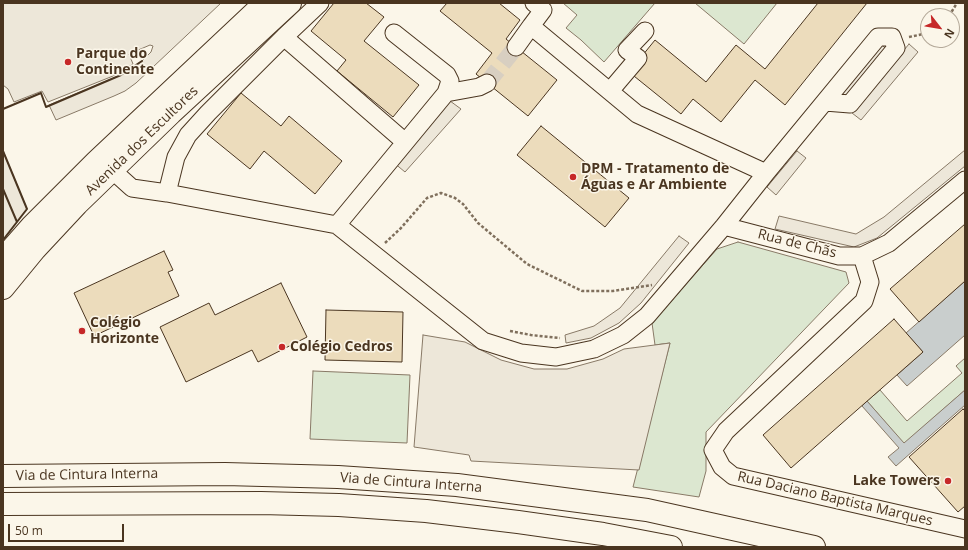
<!DOCTYPE html>
<meta charset="utf-8">
<style>
body{margin:0}
#map{position:relative;width:968px;height:550px;overflow:hidden;background:#fbf6e9;font-family:"Open Sans",sans-serif}
canvas{display:block}
.frame{position:absolute;inset:0;border:4px solid #4a3520;pointer-events:none}
.north{position:absolute;left:920px;top:8px;width:40px;height:40px;box-sizing:border-box;background:#fbf6e9;border:1px solid #b4a999;border-radius:50%;rotate:121deg;font-size:11px;font-weight:700;line-height:16px;text-align:center;color:#4a3520}
.north::after{content:'';display:block;margin:auto;width:14px;height:18px;background:#c62828;clip-path:polygon(50% 0,100% 100%,50% 72%,0 100%)}
.scale{position:absolute;left:8px;top:524px;width:116px;height:18px;box-sizing:border-box;border:2px solid #4a3520;border-top:0;padding-left:5px;font-size:12px;line-height:14px;white-space:nowrap;color:#4a3520;-webkit-text-stroke:3px #fbf6e9;paint-order:stroke}
</style>
<div id="map">
<canvas width="968" height="550"></canvas>
<div class="frame"></div>
<div class="north">N</div>
<div class="scale">50 m</div>
</div>
<script>
const context = document.querySelector('canvas').getContext('2d');
context.lineJoin = 'round';
function fill(path, color) { context.fillStyle = color; context.fill(path, 'evenodd'); }
const toPath = rows => new Path2D(rows.map(r => 'M' + r).join(''));
function stroke(path, color, width, dash) { context.strokeStyle = color; context.lineWidth = width; context.lineCap = dash ? 'butt' : 'round'; context.setLineDash(dash || []); context.stroke(path); }
function drawText(font, color, halo, rows, align = 'center') {
  context.font = font + ' "Open Sans",sans-serif'; context.lineWidth = 3; context.setLineDash([]); context.textBaseline = 'middle'; context.strokeStyle = halo; context.fillStyle = color; for (const [text, x, y, turn = 0] of rows) {
    context.save(); context.translate(x, y); context.rotate((+turn || 0) * Math.PI / 180); context.textAlign = isNaN(turn) ? turn : align; if (halo) context.strokeText(text, 0, 0); context.fillText(text, 0, 0); context.restore();
  }
}
const green = toPath([
 [563,3,655,3,604,62,581,40,566,28,577,15,563,3],
 [695,3,777,3,744,44,695,3],
 [738,242,846,272,849,283,706,432,706,471,699,497,633,487,670,343,655,345,652,323,717,249,738,242],
 [965,358,965,390,904,444,867,401,880,390,907,421,962,373,956,366,965,358],
 [313,371,410,375,407,443,310,439,313,371]
]);
const parking = toPath([
 [3,3,221,3,136,83,125,91,114,96,56,120,49,105,121,75,142,61,151,52,153,46,150,45,129,54,133,64,113,76,48,102,42,91,14,102,8,89,3,85,3,3],
 [879,43,888,50,847,100,838,93,879,43],
 [909,44,918,52,861,120,852,113,909,44],
 [446,98,461,109,405,172,393,162,446,98],
 [965,150,965,166,877,238,854,247,775,229,779,216,856,234,884,217,965,150],
 [3,151,27,209,3,240,3,151],
 [797,151,806,158,776,195,767,187,797,151],
 [679,236,689,243,641,303,619,323,591,338,566,343,565,335,594,326,620,308,679,236],
 [423,335,465,342,501,360,534,369,567,369,603,359,624,349,670,343,639,470,471,461,469,455,414,447,423,335]
]);
const water = toPath([
 [965,281,965,335,907,386,897,375,923,352,906,333,965,281],
 [965,390,965,405,896,466,888,457,899,448,862,406,867,401,904,443,965,390]
]);
const building = toPath([
 [334,3,366,3,384,17,364,41,419,85,393,117,337,71,346,60,311,31,334,3],
 [447,3,499,3,520,20,506,39,557,80,528,116,476,74,492,53,440,11,447,3],
 [818,3,867,3,785,105,755,80,721,122,693,99,681,114,629,72,655,40,706,82,736,45,765,69,818,3],
 [241,93,281,126,289,116,342,161,315,194,264,151,250,169,207,134,241,93],
 [541,126,629,198,605,227,517,155,541,126],
 [965,224,965,281,919,322,890,289,965,224],
 [164,251,173,270,168,272,179,296,94,336,74,293,164,251],
 [281,283,307,337,258,362,252,350,186,382,160,327,209,303,215,315,281,283],
 [326,310,403,312,402,362,325,360,326,310],
 [894,319,923,352,791,468,763,435,894,319],
 [963,409,965,411,965,506,958,512,909,457,963,409]
]);
const minorTunnel = toPath([
 [487,83,516,47]
]);
const path = toPath([
 [949,16,957,3],
 [909,37,928,33],
 [385,243,401,228,427,198,441,193,455,198,463,204,478,223,527,264,582,291,613,291,652,285],
 [510,331,531,335,560,338]
]);
const minor = toPath([
 [534,3,543,10,531,26,637,114,766,173],
 [284,37,405,142],
 [516,47,531,26],
 [610,91,638,58,627,50,645,31],
 [446,93,479,87,487,83],
 [112,170,132,188,167,193,337,225,483,341,521,353,556,357,594,349,623,335,647,316,724,226,766,173,878,37,892,37,896,48,850,104,825,102],
 [167,193,176,157,188,135,208,113,284,37,320,3],
 [337,225,446,93,450,81,447,75,394,33],
 [724,226,839,256,862,256,889,243,965,180],
 [862,256,870,282,864,301,726,431,713,450,722,467,733,476,965,529]
]);
const major = toPath([
 [3,259,32,226,96,162,265,3],
 [3,288,35,249,77,204,171,113,290,3]
]);
const highway = toPath([
 [3,476,225,474,338,477,457,485,647,510,814,547],
 [3,504,261,503,339,505,426,511,518,522,603,534,671,547]
]);
const wall = toPath([
 [3,109,41,93,46,107,121,75,142,61],
 [3,151,27,209,3,240],
 [3,189,17,222]
]);
const markers = [
 [68,62,4,"#c62828"],
 [573,177,4,"#c62828"],
 [82,331,4,"#c62828"],
 [282,347,4,"#c62828"],
 [948,481,4,"#c62828"]
];
const poiNames = [
 ["Parque do",76,54],
 ["Continente",76,70],
 ["DPM - Tratamento de",581,169],
 ["Águas e Ar Ambiente",581,185],
 ["Colégio",90,323],
 ["Horizonte",90,339],
 ["Colégio Cedros",290,347],
 ["Lake Towers",940,481,"right"]
];
const streetNames = [
 ["Avenida dos Escultores",142,141,-44],
 ["Rua de Chãs",797,244,14],
 ["Via de Cintura Interna",87,475,-1],
 ["Via de Cintura Interna",411,483,4],
 ["Rua Daciano Baptista Marques",835,499,13]
];
fill(green, '#dce7d0');
stroke(green, '#887966', 1);
fill(parking, '#ede7d9');
stroke(parking, '#887966', 1);
fill(water, '#c9cecd');
stroke(water, '#887966', 1);
fill(building, '#ecdcbc');
stroke(building, '#4a3520', 1);
stroke(minorTunnel, '#d8cfc1', 17, [17, 8]);
stroke(minor, '#4a3520', 19);
stroke(major, '#4a3520', 24);
stroke(highway, '#4a3520', 24);
stroke(path, '#7f6f5c', 2.5, [3, 2]);
stroke(minor, '#fbf6e9', 17);
stroke(major, '#fbf6e9', 22);
stroke(highway, '#fbf6e9', 22);
stroke(wall, '#4a3520', 2);
for (const [x, y, r, color] of markers) { const dot = new Path2D(); dot.arc(x, y, r, 0, 2 * Math.PI); context.fillStyle = color; context.fill(dot); stroke(dot, '#fbf6e9', 1.5); }
drawText('bold 14px', '#4a3520', '#fbf6e9', poiNames, 'left');
drawText('14px', '#4a3520', '#fbf6e9', streetNames);
</script>
